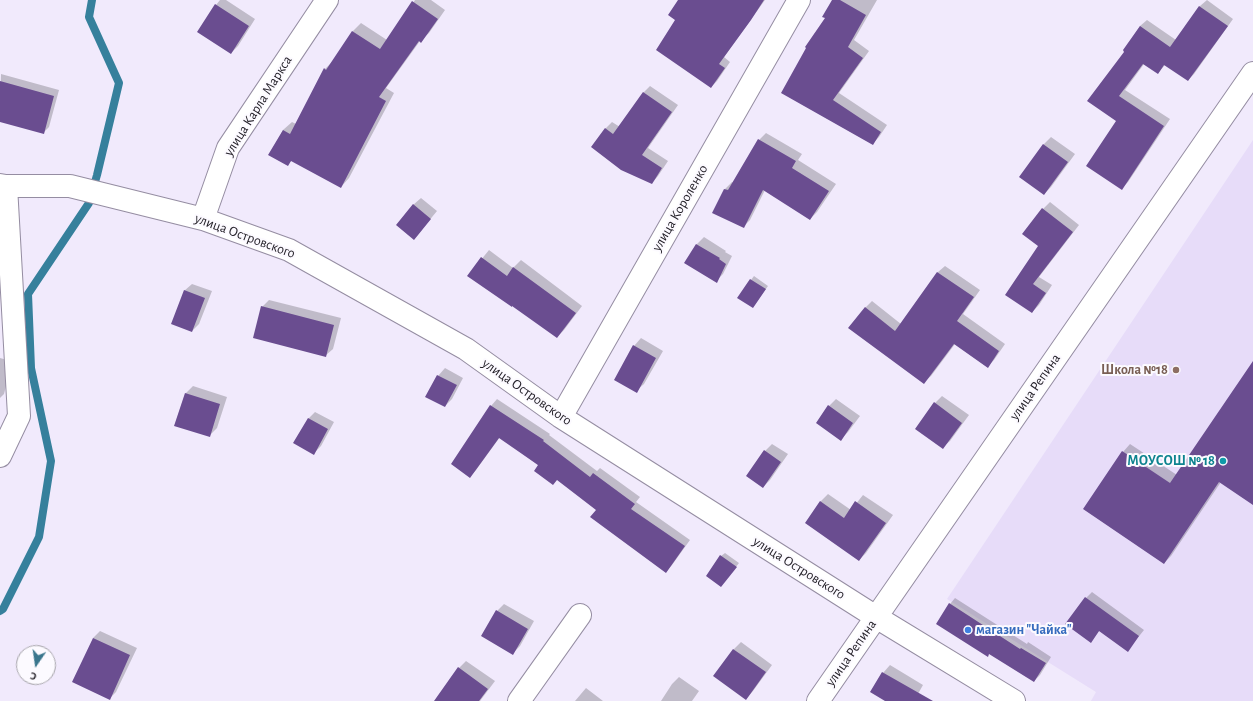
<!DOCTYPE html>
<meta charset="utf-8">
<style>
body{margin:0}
#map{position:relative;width:1253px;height:701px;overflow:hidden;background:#f1eafc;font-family:"Alegreya Sans",sans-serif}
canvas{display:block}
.north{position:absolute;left:16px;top:645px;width:40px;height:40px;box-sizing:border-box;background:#fcfaff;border:1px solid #a6a4aa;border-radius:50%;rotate:193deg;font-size:11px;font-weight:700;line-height:16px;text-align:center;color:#25222a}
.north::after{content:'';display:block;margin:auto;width:14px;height:18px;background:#3a768d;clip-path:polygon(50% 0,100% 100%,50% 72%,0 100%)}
</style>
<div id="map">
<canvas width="1253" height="701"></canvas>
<div class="north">С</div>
</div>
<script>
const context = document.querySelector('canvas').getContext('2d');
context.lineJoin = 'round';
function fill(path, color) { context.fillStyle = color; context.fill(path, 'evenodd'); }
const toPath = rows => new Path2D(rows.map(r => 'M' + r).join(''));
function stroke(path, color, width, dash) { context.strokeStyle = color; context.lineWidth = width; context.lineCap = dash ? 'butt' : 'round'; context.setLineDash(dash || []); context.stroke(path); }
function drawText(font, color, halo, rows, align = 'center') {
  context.font = font + ' "Alegreya Sans",sans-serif'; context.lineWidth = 4; context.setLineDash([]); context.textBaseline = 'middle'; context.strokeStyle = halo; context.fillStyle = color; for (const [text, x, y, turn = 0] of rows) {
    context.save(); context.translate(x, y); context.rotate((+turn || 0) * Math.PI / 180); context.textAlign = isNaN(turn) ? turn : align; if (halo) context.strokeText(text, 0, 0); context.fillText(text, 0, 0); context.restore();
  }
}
const built = toPath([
 [1253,140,1253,701,1091,701,1096,692,947,599]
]);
const shadow = toPath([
 [220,0,226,0,255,19,238,46,231,53,216,5],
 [415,0,431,0,445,10,429,33,420,41,386,88,394,93,349,178,341,187,292,160,287,165,269,155,283,130,292,122,296,124,325,69,333,61,353,31,361,23,387,40],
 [679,0,765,0,724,57,730,62,717,81,711,87,677,20],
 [833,0,877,0,854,40,869,51,839,93,887,125,879,137,872,144,782,93,826,18],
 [1207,0,1233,19,1194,74,1188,80,1165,65,1158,73,1144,64,1125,90,1170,119,1128,182,1122,188,1117,121,1089,101,1126,51,1124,50,1140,26,1147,20,1176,40,1200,6],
 [1,74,59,90,49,127,43,133,0,117],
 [650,86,678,105,648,148,668,161,658,176,652,183,592,147,606,128,612,122,620,127,643,93],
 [766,133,802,154,798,160,836,184,817,212,810,219,765,190,750,220,743,227,714,213,725,189,732,182,734,183,759,140],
 [1051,137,1075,154,1051,187,1044,194,1020,177,1044,144],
 [421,198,437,211,414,239,413,205],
 [1050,202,1079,225,1039,277,1052,285,1039,305,1032,312,1006,295,1039,246,1043,209],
 [704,237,726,251,725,252,732,256,723,274,716,281,686,262,697,244],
 [489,250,513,268,521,260,582,306,564,330,557,337,512,305,468,276],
 [945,266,980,290,963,314,1005,344,994,360,987,367,955,344,931,376,924,382,865,308,872,301,901,324,938,272],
 [754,276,768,286,753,307,751,280],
 [192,284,212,291,199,324,192,331,184,291],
 [269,300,341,318,333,349,325,356,262,307],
 [641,338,663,351,644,384,636,391,615,380,634,346],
 [0,358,11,361,11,366,4,394,0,398],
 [1253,363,1253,504,1221,482,1171,556,1164,563,1084,509,1123,452,1130,444,1177,475],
 [445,368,463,378,452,399,445,406,438,376],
 [193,386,227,397,217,428,210,435,176,425,186,393],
 [942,396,969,415,950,441,942,448,935,403],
 [497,399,550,434,549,435,597,471,600,468,640,497,636,502,690,540,672,565,666,572,597,509,500,437,476,470,470,476,452,464,491,406],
 [836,399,860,416,848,432,841,439,829,406],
 [315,412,334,422,321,446,314,453,308,419],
 [772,444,788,454,770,480,763,487,765,451],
 [828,494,851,510,863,495,893,515,866,553,859,560,806,523,821,501],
 [725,553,739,563,721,586,721,556],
 [1092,592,1144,630,1128,650,1100,630,1091,641,1086,598],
 [955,598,1027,644,1028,642,1051,657,1040,675,1034,681,950,604],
 [504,604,534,621,520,646,513,653,497,611],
 [100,631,137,648,116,692,109,699,93,638],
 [741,642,772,665,753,691,746,699,715,676,734,649],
 [466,661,495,681,480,701,438,701,436,699,459,668],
 [890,665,923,685,914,701,887,701,872,692,883,673],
 [679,677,699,691,692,701,661,701,672,684],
 [586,688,603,701,575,701]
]);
const stream = toPath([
 [0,611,3,609,39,537,51,461,31,368,28,294,89,203,97,175,119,83,89,17,92,0]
]);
const building = toPath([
 [678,0,764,0,751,20,719,64,725,68,711,88,656,50,675,20,668,15],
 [832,0,840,0,866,15,848,47,863,58,833,100,881,132,873,145,781,93,806,48,805,47,825,18,822,17],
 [412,1,438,19,421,43,419,41,379,97,386,101,341,188,291,161,288,166,268,155,283,130,290,134,324,68,326,70,352,31,380,49],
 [215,4,249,26,231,54,197,32],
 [1199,6,1228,26,1188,81,1164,65,1158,74,1143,64,1119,96,1164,126,1122,190,1086,166,1116,121,1087,101,1124,52,1123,50,1140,26,1170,47],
 [0,81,54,96,44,134,0,122],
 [643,92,672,112,642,155,662,168,652,184,621,170,591,147,605,128,613,134],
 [758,139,796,161,792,168,829,191,810,220,763,190,744,228,712,213,724,189,728,190],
 [1043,144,1068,162,1044,195,1019,177],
 [413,204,431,219,414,240,396,225],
 [1042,208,1073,232,1033,284,1046,293,1032,313,1005,295,1038,246,1022,234],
 [696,244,720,258,719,259,726,264,717,283,684,263],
 [481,257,507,276,513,267,576,313,557,338,512,306,512,307,467,276],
 [937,272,974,297,957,321,999,351,988,368,954,344,924,384,848,328,865,307,895,331],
 [750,279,766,289,753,308,737,298],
 [184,290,205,298,192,332,171,324],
 [261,306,334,325,326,357,253,338],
 [633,345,656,358,637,393,614,380],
 [1253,361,1253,505,1219,482,1164,564,1083,509,1122,451,1170,483],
 [437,375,457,385,445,407,425,397],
 [185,393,220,404,210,437,174,426],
 [934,402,962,423,943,449,915,429],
 [490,405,544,440,543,441,590,477,593,473,635,504,631,509,685,546,666,573,590,517,596,510,557,480,553,485,534,471,538,465,499,438,470,478,451,464],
 [828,405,853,423,841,441,816,423],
 [308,418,328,429,314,455,293,443],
 [764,450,781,462,763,488,746,476],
 [820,501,844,518,855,501,886,523,859,561,805,523],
 [720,555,737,567,721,587,706,576],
 [1085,597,1139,636,1128,652,1099,631,1091,643,1065,624],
 [949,603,1020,649,1021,648,1046,663,1034,682,989,654,988,657,936,624],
 [496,610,528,629,513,655,481,636],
 [93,638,130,655,110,700,72,682],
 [733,649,766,672,746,700,713,676],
 [458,667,488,689,479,701,434,701],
 [882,672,933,701,885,701,870,692]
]);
const street = toPath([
 [0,185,6,186,70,186,203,219,289,250,466,349,561,417,876,617,1014,701],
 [203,219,228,148,327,0],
 [561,417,799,0],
 [0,456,19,416,6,186],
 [519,701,580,615],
 [818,701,1253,73]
]);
const markers = [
 [1176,370,4,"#8d6e63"],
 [1223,461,4,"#0f9aa8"],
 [968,630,4,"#3f7fe0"]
];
const streetNames = [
 ["улица Карла Маркса",258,106,-58],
 ["улица Короленко",680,208,-60],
 ["улица Островского",245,236,20],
 ["улица Репина",1035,387,-55],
 ["улица Островского",527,392,35],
 ["улица Островского",799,568,32],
 ["улица Репина",851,653,-55]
];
const educationNames = [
 ["Школа №18",1168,370]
];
const cultureNames = [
 ["МОУСОШ № 18",1215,461]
];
const shopNames = [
 ["магазин \"Чайка\"",976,630]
];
fill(built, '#e7dcf9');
fill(shadow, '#0003');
stroke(stream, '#36809c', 8);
fill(building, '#6a4d90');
stroke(street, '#958da2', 24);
stroke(street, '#fff', 22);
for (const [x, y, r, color] of markers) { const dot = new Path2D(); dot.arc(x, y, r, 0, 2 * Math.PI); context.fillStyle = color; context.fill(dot); stroke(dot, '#fcfaff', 1.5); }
drawText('14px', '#25222a', '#fcfaff', streetNames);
drawText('bold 14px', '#785e54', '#fcfaff', educationNames, 'right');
drawText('bold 14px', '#0d838f', '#fcfaff', cultureNames, 'right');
drawText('bold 14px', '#366cbe', '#fcfaff', shopNames, 'left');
</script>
